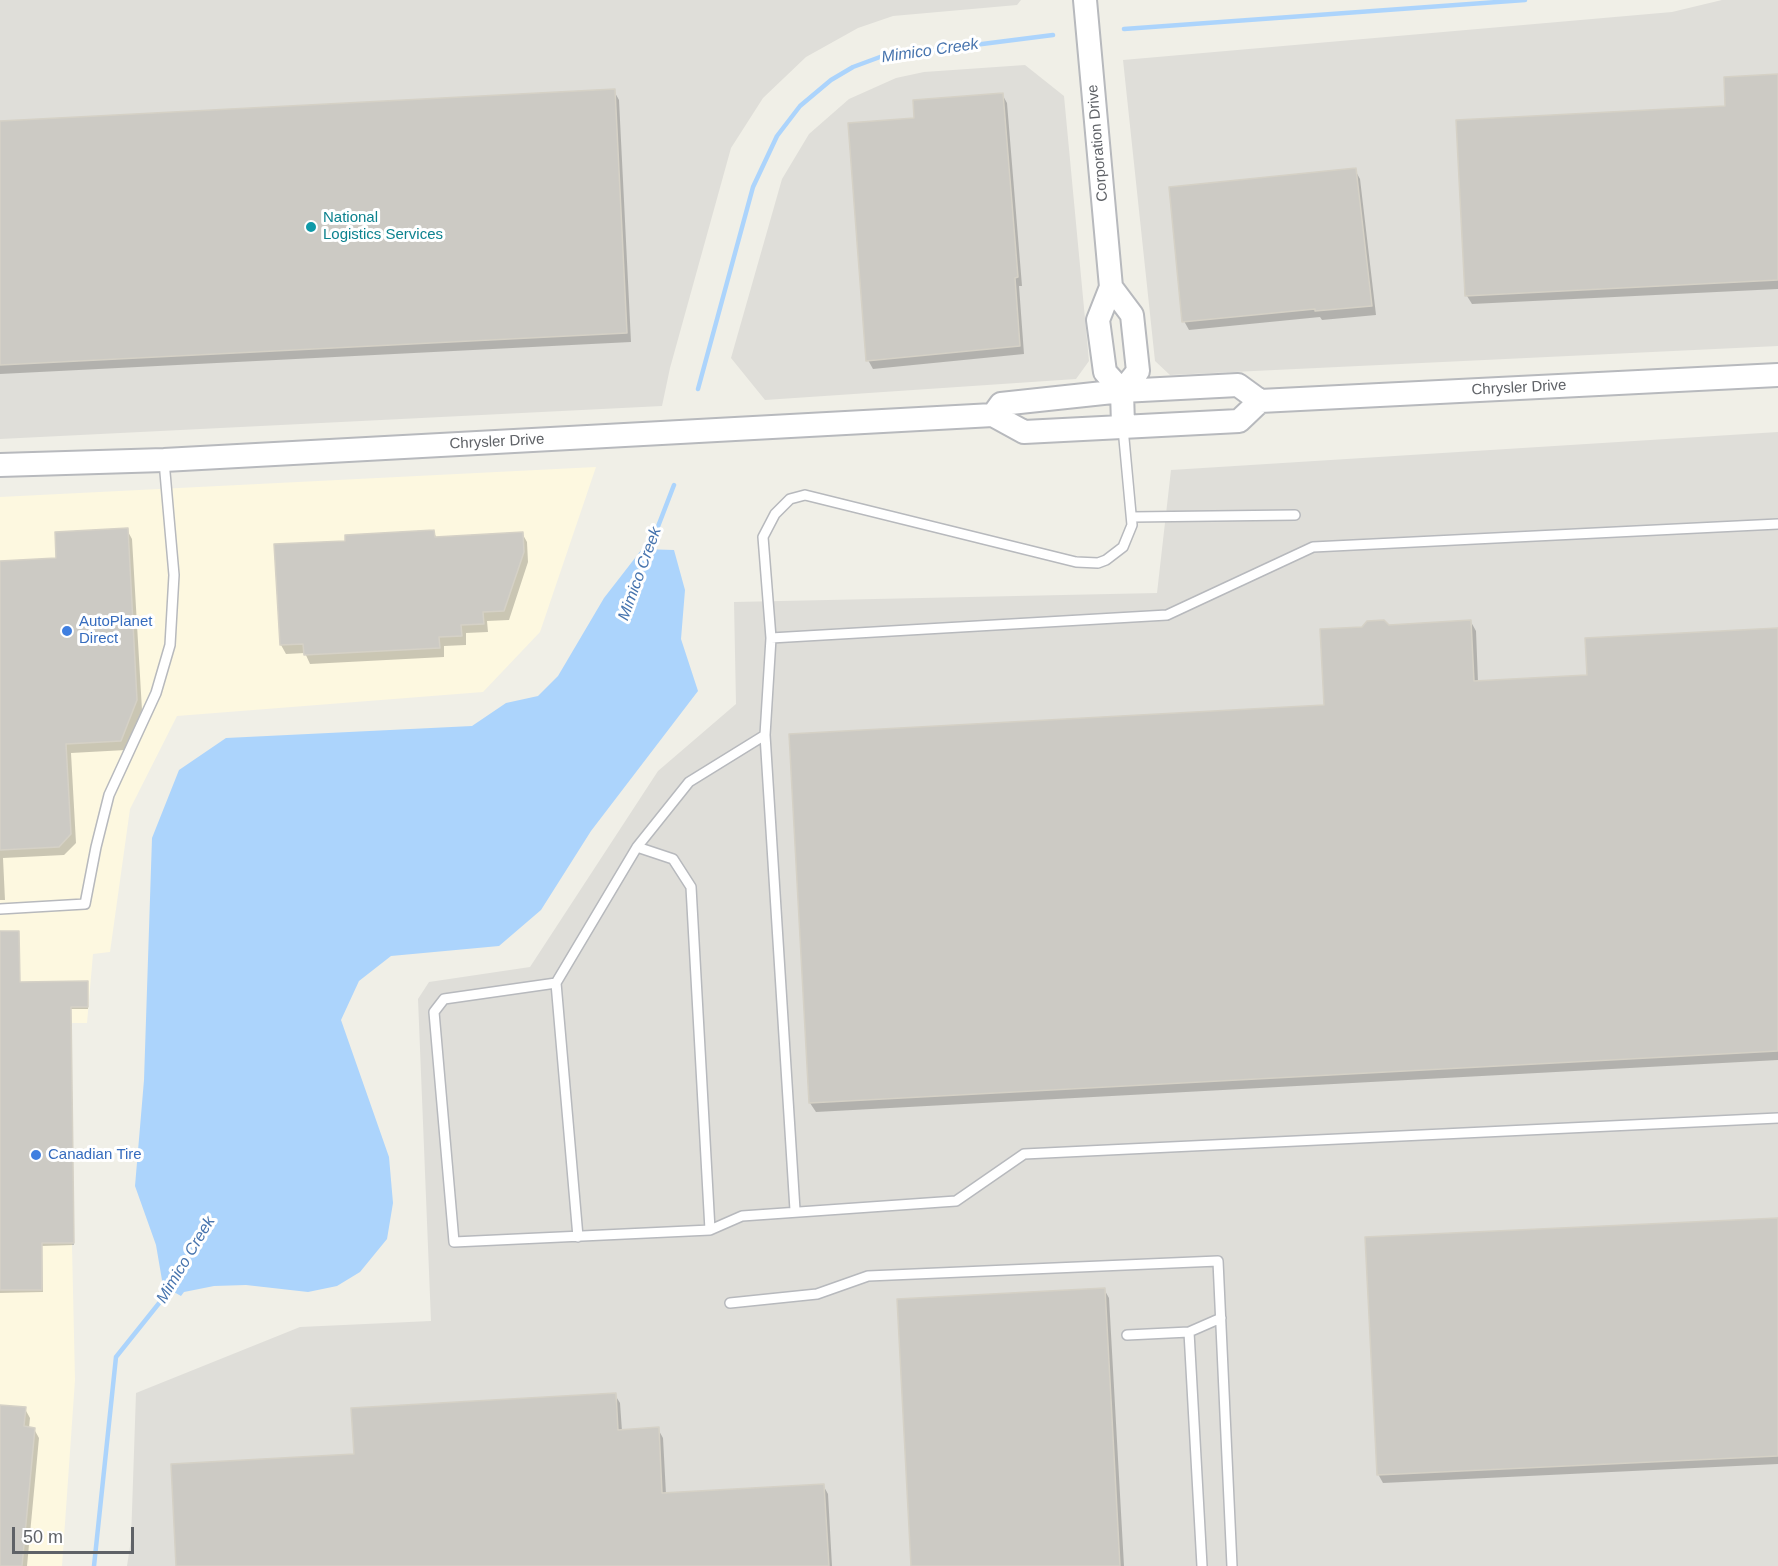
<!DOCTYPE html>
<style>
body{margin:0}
#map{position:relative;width:1778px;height:1566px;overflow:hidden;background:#f0efe7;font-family:Helvetica,sans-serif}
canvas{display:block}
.scale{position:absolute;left:12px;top:1527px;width:122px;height:27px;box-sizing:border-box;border:3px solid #5f6267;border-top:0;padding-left:8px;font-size:18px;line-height:21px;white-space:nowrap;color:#5f6267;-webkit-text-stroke:4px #fff;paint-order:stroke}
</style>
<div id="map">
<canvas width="1778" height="1566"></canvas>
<div class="scale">50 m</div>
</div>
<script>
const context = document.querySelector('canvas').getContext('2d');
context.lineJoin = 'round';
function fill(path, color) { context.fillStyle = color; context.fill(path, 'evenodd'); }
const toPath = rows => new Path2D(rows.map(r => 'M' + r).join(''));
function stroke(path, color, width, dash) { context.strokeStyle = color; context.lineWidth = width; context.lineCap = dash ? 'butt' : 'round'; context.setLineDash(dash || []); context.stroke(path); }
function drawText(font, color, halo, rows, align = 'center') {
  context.font = font + ' Helvetica,sans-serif'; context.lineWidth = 6; context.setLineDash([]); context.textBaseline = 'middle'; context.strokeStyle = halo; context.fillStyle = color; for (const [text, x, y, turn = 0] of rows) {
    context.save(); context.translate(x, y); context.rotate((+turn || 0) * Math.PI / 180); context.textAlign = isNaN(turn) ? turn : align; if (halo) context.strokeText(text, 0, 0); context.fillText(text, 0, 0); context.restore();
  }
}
const commercial = toPath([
 [596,467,540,632,483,692,177,716,130,809,110,952,93,954,87,1023,67,1023,75,1380,62,1566,0,1566,0,497]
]);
const industrial = toPath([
 [0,0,1021,0,1017,5,893,16,858,28,806,57,763,98,731,148,670,368,662,406,0,439],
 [1722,0,1778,0,1778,346,1170,375,1155,361,1123,60,1672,12],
 [1025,65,1064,96,1089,361,1076,379,765,400,731,358,782,179,809,134,849,99,896,78,924,72],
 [1778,432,1778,1566,127,1566,131,1540,136,1393,300,1327,431,1321,418,999,429,982,530,967,658,771,736,704,734,602,1157,593,1171,470]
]);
const water = toPath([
 [642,549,674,550,685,590,681,639,698,691,591,831,541,910,499,946,391,956,359,981,341,1020,389,1157,393,1203,387,1239,360,1272,337,1286,308,1292,246,1285,214,1286,184,1292,181,1296,163,1286,156,1245,135,1186,144,1080,152,838,179,770,226,738,472,726,506,703,538,696,558,676,604,598]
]);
const shadow = toPath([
 [1778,76,1778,289,1472,304,1467,296,1727,108],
 [614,91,619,100,631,342,0,374,0,122],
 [1002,94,1007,103,1022,286,1019,286,1024,354,873,369,868,360,916,119],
 [1355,170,1360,179,1376,315,1322,320,1320,317,1189,330,1184,321],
 [127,530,132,539,142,710,126,750,71,753,76,843,64,855,3,858,5,900,0,900,0,563,58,559],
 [433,532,437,538,522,533,527,542,528,562,509,620,487,621,488,632,466,633,466,645,444,646,444,657,310,664,305,653,286,654,281,645,347,542],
 [1471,622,1476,631,1478,682,1589,676,1778,629,1778,1060,816,1112,810,1103,1326,706,1388,626],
 [18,932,20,983,87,982,88,1009,71,1009,74,1245,42,1246,43,1292,0,1293,0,933],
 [1778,1219,1778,1464,1383,1483,1378,1474],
 [1104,1289,1109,1298,1124,1566,913,1566],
 [615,1395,620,1403,622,1431,658,1429,663,1438,666,1494,823,1485,828,1494,832,1566,178,1566,355,1455],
 [0,1407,25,1409,30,1418,29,1428,34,1429,39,1438,27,1566,0,1566]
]);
const stream = toPath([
 [1124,29,1525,0],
 [698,389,753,187,777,136,800,106,831,80,853,67,880,57,1053,35],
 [647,555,674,485],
 [94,1566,116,1357,172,1287]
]);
const building = toPath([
 [1778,74,1778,280,1465,296,1456,120,1725,106,1724,77,1778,74],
 [615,89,627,333,0,365,0,121,615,89],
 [1003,93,1018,277,1015,278,1020,346,866,361,848,123,914,118,913,100,1003,93],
 [1356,168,1372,306,1315,311,1315,309,1182,322,1169,187,1356,168],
 [128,528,137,700,121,741,66,744,71,834,59,847,0,850,0,561,56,558,55,532,128,528],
 [434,530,435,537,523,532,524,552,504,611,483,612,484,624,461,625,462,636,439,637,440,648,304,655,303,644,280,645,274,544,345,541,345,535,434,530],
 [1384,620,1389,625,1471,620,1474,681,1587,675,1585,638,1778,628,1778,1051,809,1103,789,734,1324,705,1320,629,1362,627,1367,621,1384,620],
 [0,931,19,931,20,982,88,981,88,1007,71,1007,74,1243,42,1243,42,1290,0,1290,0,931],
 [1778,1218,1778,1456,1377,1475,1365,1237,1778,1218],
 [1105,1288,1120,1566,911,1566,897,1299,1105,1288],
 [616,1393,618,1430,659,1427,662,1493,824,1484,829,1566,176,1566,171,1464,354,1454,351,1408,616,1393],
 [0,1405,26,1407,24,1426,35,1428,22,1566,0,1566,0,1405]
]);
const service = toPath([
 [1132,517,1295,515],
 [771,638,1167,615,1313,547,1778,524],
 [765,735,689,782,637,847,556,983,444,999,434,1012,454,1242,710,1230,742,1216,956,1201,1024,1154,1778,1118],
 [637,847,673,859,691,887,710,1230],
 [0,909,85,904,96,847,109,795,156,693,170,645,174,575,164,461],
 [556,983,578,1237],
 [795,1210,765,735,771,638,763,537,775,514,790,499,805,495,1076,562,1098,563,1106,560,1123,547,1132,525,1123,428],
 [730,1303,817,1294,868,1276,1218,1261,1232,1566],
 [1127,1335,1189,1332],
 [1202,1566,1189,1332,1221,1318]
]);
const tertiary = toPath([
 [1085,0,1111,287,1098,320,1105,372,1122,391],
 [1111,287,1132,315,1138,371,1122,391,1123,425],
 [993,415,1001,404,1122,391,1238,385,1260,401,1778,375],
 [0,465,164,460,993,415,1024,432,1239,421,1260,401]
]);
const markers = [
 [311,227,6,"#0f9aa8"],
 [67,631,6,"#3f7fe0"],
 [36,1155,6,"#3f7fe0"]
];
const streetNames = [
 ["Corporation Drive",1098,143,-95],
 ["Chrysler Drive",1519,388,-3],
 ["Chrysler Drive",497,442,-3]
];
const cultureNames = [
 ["National",323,218],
 ["Logistics Services",323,235]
];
const shopNames = [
 ["AutoPlanet",79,622],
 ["Direct",79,639],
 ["Canadian Tire",48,1155]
];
const waterNames = [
 ["Mimico Creek",930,51,-8],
 ["Mimico Creek",640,574,-70],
 ["Mimico Creek",186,1260,-59]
];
fill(commercial, '#fdf8e0');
fill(industrial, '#dfded9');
fill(water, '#acd4fc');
fill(shadow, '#0003');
stroke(stream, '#acd4fc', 4.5);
fill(building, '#cccac4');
stroke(building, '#d5d1c6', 1.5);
stroke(service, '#b7b9bd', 12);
stroke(tertiary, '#b7b9bd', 26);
stroke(service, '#fff', 9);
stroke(tertiary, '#fff', 22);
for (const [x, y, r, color] of markers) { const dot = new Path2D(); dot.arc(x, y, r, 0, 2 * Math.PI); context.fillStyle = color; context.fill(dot); stroke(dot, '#fff', 2); }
drawText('15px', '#5f6267', '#fff', streetNames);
drawText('15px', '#0d838f', '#fff', cultureNames, 'left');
drawText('15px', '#366cbe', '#fff', shopNames, 'left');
drawText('italic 16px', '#4774ae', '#fff', waterNames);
</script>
